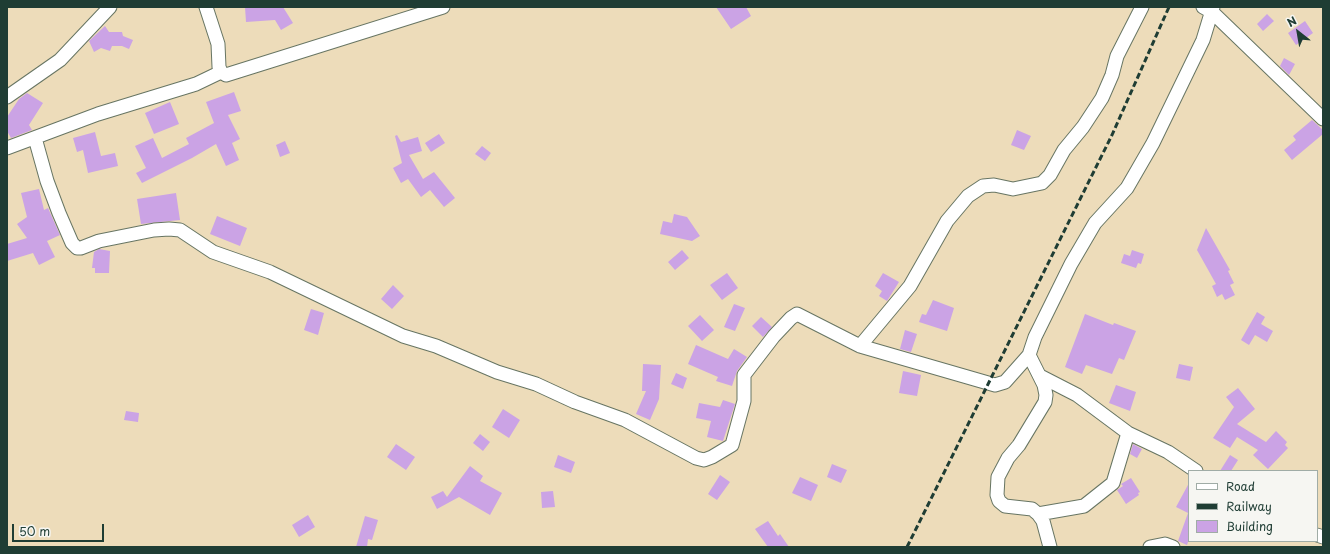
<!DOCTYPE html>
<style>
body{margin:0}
#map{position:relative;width:1330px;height:554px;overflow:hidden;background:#eddcba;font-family:"Playpen Sans",sans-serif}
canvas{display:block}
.frame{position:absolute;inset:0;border:8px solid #1f3d34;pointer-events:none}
.legend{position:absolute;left:1188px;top:470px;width:130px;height:72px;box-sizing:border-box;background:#f6f6f2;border:1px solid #a0aca6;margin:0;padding:5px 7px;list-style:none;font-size:12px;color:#1f3d34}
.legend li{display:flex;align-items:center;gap:8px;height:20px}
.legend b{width:20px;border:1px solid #a0aca6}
.north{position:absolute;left:1278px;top:12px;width:40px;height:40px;-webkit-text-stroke:3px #f6f6f2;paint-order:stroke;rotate:329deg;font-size:11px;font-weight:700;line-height:16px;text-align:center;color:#1f3d34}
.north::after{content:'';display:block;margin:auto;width:14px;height:18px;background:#1f3d34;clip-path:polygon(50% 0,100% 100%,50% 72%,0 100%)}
.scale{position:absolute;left:12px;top:524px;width:92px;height:18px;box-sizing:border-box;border:2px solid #1f3d34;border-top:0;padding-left:5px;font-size:12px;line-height:14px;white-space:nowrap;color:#1f3d34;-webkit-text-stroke:3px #f6f6f2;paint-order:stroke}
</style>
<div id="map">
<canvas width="1330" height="554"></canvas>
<div class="frame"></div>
<ul class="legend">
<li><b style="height:5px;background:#fff"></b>Road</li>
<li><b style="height:5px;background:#1f3d34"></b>Railway</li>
<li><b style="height:11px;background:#cba3e5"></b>Building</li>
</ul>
<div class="north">N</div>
<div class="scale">50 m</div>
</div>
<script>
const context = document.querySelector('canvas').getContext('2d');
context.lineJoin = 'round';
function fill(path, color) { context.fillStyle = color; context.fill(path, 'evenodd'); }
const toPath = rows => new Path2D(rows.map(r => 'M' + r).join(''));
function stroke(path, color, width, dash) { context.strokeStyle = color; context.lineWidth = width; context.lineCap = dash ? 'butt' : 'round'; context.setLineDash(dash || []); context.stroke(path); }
const building = toPath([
 [245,7,283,7,293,23,281,30,275,20,246,22],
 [716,7,746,7,751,16,731,29],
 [1267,14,1274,21,1263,31,1257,24],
 [1305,21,1313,33,1296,45,1288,33],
 [105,26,109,32,122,32,123,36,133,40,129,49,122,46,112,46,110,51,101,48,94,52,89,41],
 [1284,58,1295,64,1289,75,1280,66],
 [234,92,241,111,228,115,240,139,232,143,239,160,226,166,216,144,192,158,142,183,136,173,146,168,135,146,153,138,162,158,189,144,186,138,214,123,206,102],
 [27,93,43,103,29,125,32,130,11,138,7,131,7,117,19,99],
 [170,102,179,124,154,134,145,113],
 [1312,120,1323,130,1323,134,1292,160,1284,150,1296,140,1293,136],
 [1017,130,1031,136,1024,150,1011,145],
 [95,132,101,156,115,153,118,166,88,173,83,150,77,152,73,138],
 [439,134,445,143,431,152,425,143],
 [397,135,401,142,418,137,422,151,409,155,423,179,434,172,455,198,444,207,430,190,421,197,408,179,401,183,393,168,402,163,395,136],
 [285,141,290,153,280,157,276,145],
 [482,146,491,153,485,161,475,154],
 [39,189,44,210,48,208,60,235,47,241,55,257,39,265,33,253,7,261,7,244,27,238,17,224,27,217,21,193],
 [176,193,180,220,141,224,137,199],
 [674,214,687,217,700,236,692,241,660,234,663,221,672,223],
 [217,216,247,228,240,246,210,234],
 [1206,228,1230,270,1228,271,1234,283,1230,285,1235,295,1225,300,1222,294,1217,297,1212,286,1216,284,1197,250],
 [99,249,110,251,109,273,95,273,95,268,92,268,94,252],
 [682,250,689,258,675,270,668,262],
 [1132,250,1144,254,1141,264,1138,263,1136,268,1121,263,1124,254,1130,256],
 [727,273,738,288,722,300,710,285],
 [883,273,899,282,887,301,879,296,882,291,875,286],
 [393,285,404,296,392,309,381,299],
 [933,300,954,308,947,331,919,322,922,314,926,315],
 [734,304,745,308,735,331,724,327],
 [311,309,324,313,318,335,304,330],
 [1257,312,1265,317,1261,324,1273,331,1267,342,1255,335,1249,345,1241,340],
 [1085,314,1113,325,1114,323,1136,331,1124,360,1119,358,1112,374,1086,365,1082,374,1065,367],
 [700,315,714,330,702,341,688,326],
 [761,317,772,327,763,337,752,326],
 [905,330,917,334,911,352,900,349],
 [696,345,728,359,734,349,747,357,737,371,732,386,716,381,718,377,688,364],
 [643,364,661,365,659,399,650,420,636,414,646,391,642,391],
 [1179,364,1193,367,1190,381,1176,378],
 [903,371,921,375,917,396,899,393],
 [676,373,687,378,683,389,671,384],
 [1116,385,1136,392,1130,411,1109,403],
 [1238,388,1255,409,1237,424,1266,442,1276,431,1287,442,1285,445,1288,448,1268,469,1253,455,1258,450,1237,437,1230,448,1213,438,1234,407,1226,397],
 [723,400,735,404,723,441,707,437,711,421,696,418,699,403,720,407],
 [503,409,520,420,509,438,492,427],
 [126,411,139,413,138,422,124,420],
 [480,434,490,442,483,451,473,443],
 [396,444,415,457,406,470,387,457],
 [1133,444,1142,449,1137,458,1130,454],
 [558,455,575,462,571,473,554,467],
 [1230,455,1238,460,1231,471,1220,471],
 [832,464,847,470,841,483,827,477],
 [470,466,483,476,480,481,502,493,490,515,459,497,437,509,431,497,443,491,447,497],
 [720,475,730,482,717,500,708,494],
 [800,477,818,485,811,501,792,493],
 [1131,478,1140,492,1138,493,1139,495,1126,504,1117,490,1123,486,1121,484],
 [1189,483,1189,539,1187,545,1178,541,1188,513,1176,507],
 [553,491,555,507,542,508,541,492],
 [308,515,315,527,299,537,292,525],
 [365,516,378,520,372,540,368,539,367,547,356,547],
 [768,521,778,536,780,534,789,547,768,547,755,529]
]);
const street = toPath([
 [206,7,218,44,219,67,221,72,226,75,443,7],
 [1203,7,1212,12,1323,119],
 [7,97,60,60,110,7],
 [35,138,47,181,59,213,72,243,77,248,81,248,99,241,154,230,169,229,180,230,213,252,270,272,403,336,436,346,497,372,536,384,575,402,625,420,696,458,704,460,712,457,732,445,744,401,744,375,774,336,791,318,797,314,860,346,995,385,1005,382,1029,355,1035,337,1071,264,1095,223,1127,188,1153,143,1203,40,1213,7],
 [7,148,98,114,196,84,221,72],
 [860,346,910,286,947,221,968,196,983,186,994,185,1013,189,1042,183,1050,175,1064,150,1083,127,1102,98,1112,75,1117,56,1142,7],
 [1029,355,1044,385,1046,395,1045,402,1019,445,1008,458,998,477,997,495,999,501,1005,506,1032,509,1038,514,1043,521,1050,547],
 [1040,376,1077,395,1128,433,1168,452,1196,471],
 [1038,514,1084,506,1113,483,1128,433],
 [1317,535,1323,537],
 [1150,547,1165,544,1173,547]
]);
const rail = toPath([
 [907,547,1112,135,1169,7]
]);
fill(building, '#cba3e5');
stroke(street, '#677563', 15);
stroke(street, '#fff', 13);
stroke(rail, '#1f3d34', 3, [6, 3]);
</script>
